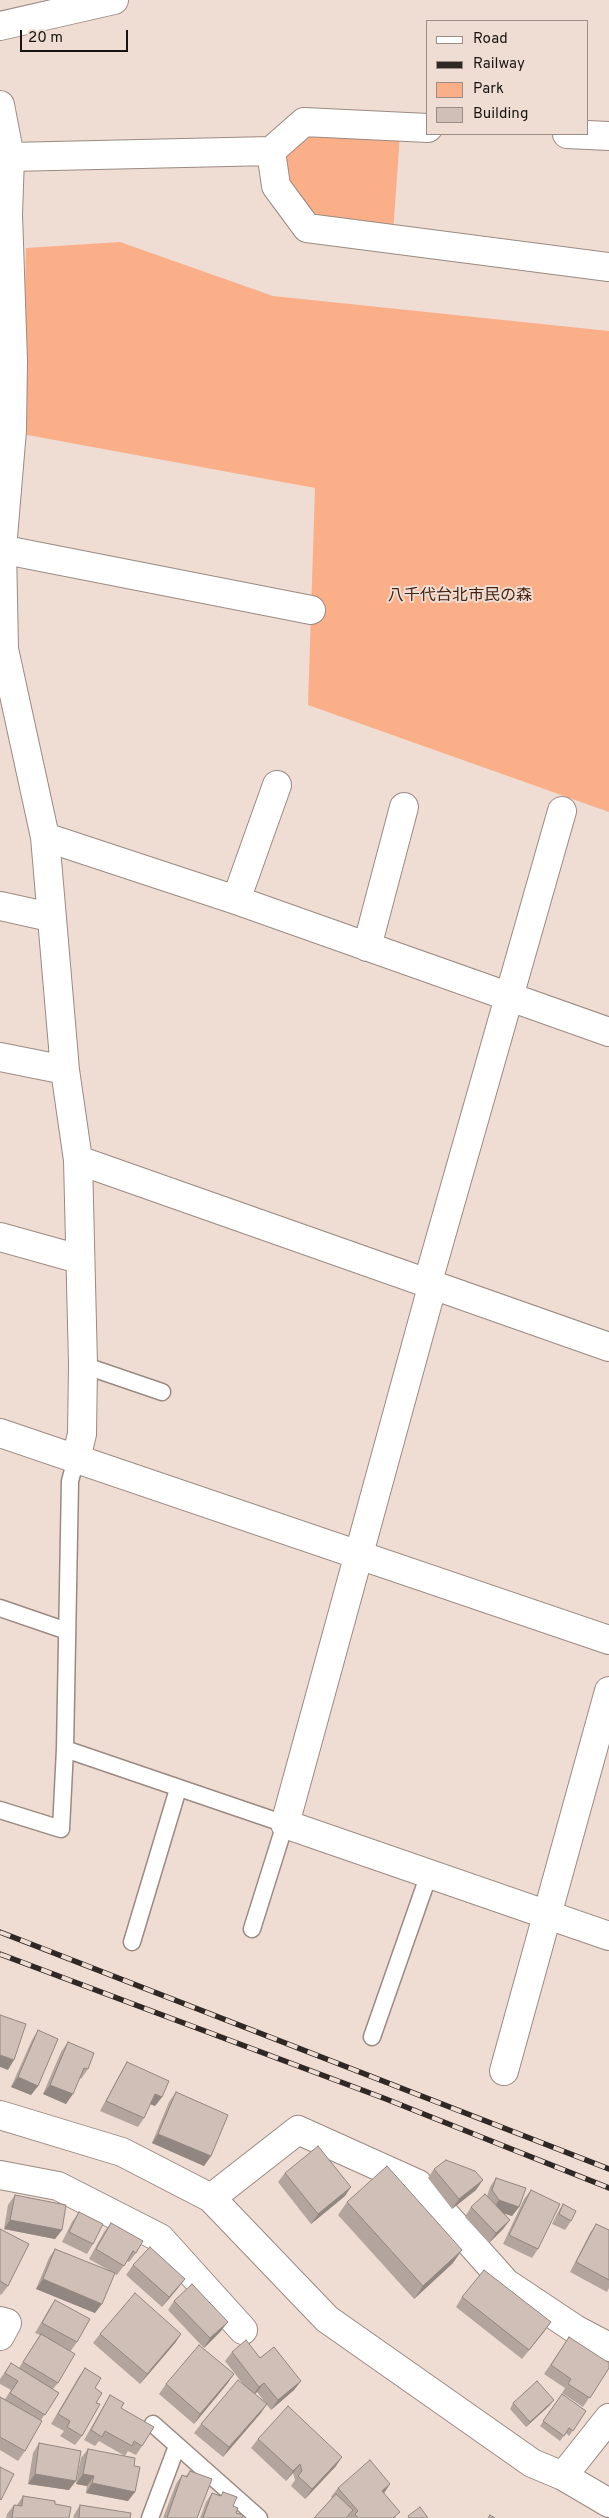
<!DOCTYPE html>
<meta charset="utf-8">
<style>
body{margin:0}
#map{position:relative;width:609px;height:2518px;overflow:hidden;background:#efddd4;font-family:Overpass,sans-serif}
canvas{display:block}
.legend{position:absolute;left:426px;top:20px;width:162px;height:115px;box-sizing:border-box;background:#efddd4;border:1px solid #9a8d86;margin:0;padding:6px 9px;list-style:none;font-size:15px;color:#1a1411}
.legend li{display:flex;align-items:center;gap:10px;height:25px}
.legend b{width:25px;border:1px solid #9a8d86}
.scale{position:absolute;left:20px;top:30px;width:108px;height:22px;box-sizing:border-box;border:2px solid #1a1411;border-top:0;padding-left:6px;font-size:15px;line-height:18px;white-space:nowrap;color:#1a1411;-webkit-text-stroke:4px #efddd4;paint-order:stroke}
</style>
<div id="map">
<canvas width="609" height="2518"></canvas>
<ul class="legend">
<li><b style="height:6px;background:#fff"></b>Road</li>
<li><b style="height:6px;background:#302825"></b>Railway</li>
<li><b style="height:14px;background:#faaf89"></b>Park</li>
<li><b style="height:14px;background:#d0bfb7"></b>Building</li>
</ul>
<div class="scale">20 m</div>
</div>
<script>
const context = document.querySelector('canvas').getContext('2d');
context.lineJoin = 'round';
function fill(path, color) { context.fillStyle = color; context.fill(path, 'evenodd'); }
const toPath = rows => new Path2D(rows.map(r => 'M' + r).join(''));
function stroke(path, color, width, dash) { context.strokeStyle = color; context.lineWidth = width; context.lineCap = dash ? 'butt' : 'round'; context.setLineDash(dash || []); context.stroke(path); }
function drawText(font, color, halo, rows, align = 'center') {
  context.font = font + ' Overpass,"Noto Sans JP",sans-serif'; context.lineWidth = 4; context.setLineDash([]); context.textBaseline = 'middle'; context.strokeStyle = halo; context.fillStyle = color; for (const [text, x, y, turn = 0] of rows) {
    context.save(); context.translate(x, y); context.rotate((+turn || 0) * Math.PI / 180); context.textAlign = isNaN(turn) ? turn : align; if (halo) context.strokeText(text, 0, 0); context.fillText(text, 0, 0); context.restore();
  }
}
const green = toPath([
 [308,129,400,135,393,233,308,222,282,184,279,152],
 [120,242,273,296,609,331,609,812,308,705,315,488,22,434,26,248]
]);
const service = toPath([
 [83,1365,162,1392],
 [0,1608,67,1631],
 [65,1749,285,1824,252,1929],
 [0,1810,61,1829,65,1749,70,1481,76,1459],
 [132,1942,178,1789],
 [372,2037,429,1874],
 [153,2424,259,2518],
 [150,2518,177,2446]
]);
const minor = toPath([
 [0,26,114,0],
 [0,105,10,157,8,214,13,361,12,430,2,549,4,649,45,837,65,1070,78,1160,83,1365,82,1434,76,1459],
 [567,134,609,136],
 [271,151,276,186,307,228,609,267],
 [10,157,271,151,304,122,428,128],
 [0,549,311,610],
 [45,837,236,900,609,1032],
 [236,900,277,785],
 [0,906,50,917],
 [367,947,404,807],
 [0,1057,65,1070],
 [78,1160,609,1347],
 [0,1237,79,1259],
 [427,1285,562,811],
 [432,1287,285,1824,609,1936],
 [0,1433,609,1640],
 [504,2071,609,1691],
 [0,2115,122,2152,211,2198,298,2130,418,2184,506,2283,575,2329,609,2347],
 [0,2175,58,2186,160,2238,243,2330],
 [211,2198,327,2319,532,2463,563,2476],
 [0,2321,7,2323,0,2336],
 [609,2418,563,2476,609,2503]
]);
const rail = toPath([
 [0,1932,609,2169],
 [0,1954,386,2099,609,2188]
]);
const wall = toPath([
 [38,2030,38,2086,31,2095,11,2087,32,2040],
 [68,2042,88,2069,81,2079,80,2078,66,2104,43,2094,61,2052],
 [127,2062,162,2097,155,2106,150,2104,144,2118,138,2127,100,2111,121,2072],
 [176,2092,211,2156,204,2166,152,2143,169,2102],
 [434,2169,476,2190,452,2209,428,2178],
 [285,2173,345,2196,311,2224,278,2182],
 [496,2178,519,2207,512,2216,504,2213,510,2220,503,2229,489,2243,465,2217,471,2207,487,2196,490,2187],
 [531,2190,538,2249,532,2258,503,2244,524,2199],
 [15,2195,62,2230,55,2239,4,2229,8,2205],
 [347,2202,453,2263,414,2299,338,2215],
 [563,2204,571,2221,565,2230,552,2224,557,2214],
 [79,2212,93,2244,87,2254,62,2242,72,2222],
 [111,2223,136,2253,129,2262,127,2261,117,2275,115,2274,95,2313,36,2289,49,2258,55,2249,112,2272,89,2259,104,2232],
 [596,2224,609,2230,609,2288,607,2292,570,2272,590,2233],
 [0,2229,8,2286,1,2295,0,2294],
 [133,2265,185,2279,178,2288,162,2307,126,2275],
 [462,2297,551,2322,522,2359,456,2307],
 [55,2300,77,2342,70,2352,58,2383,53,2389,59,2393,41,2420,25,2451,18,2461,0,2450,0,2397,5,2399,11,2390,0,2384,0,2379,11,2363,19,2368,40,2335,35,2333,49,2309],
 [174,2301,221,2331,204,2348,168,2310],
 [100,2334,181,2334,175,2343,140,2384,93,2343],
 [569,2337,609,2368,583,2407,562,2393,565,2388,544,2374],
 [232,2352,301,2381,294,2390,271,2410,257,2392,255,2394,267,2404,260,2414,223,2457,194,2433,201,2424,243,2384,225,2361],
 [85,2368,95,2388,82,2436,75,2445,60,2436,64,2431,51,2424,78,2378],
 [234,2374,227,2384,194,2424,159,2394,166,2384],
 [562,2394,586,2411,569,2436,566,2433,560,2441,540,2426],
 [110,2395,121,2408,142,2446,136,2455,128,2451,125,2456,99,2441,95,2446,84,2440,104,2405],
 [513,2403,550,2405,526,2427,510,2409],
 [258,2439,336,2466,305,2499,291,2486,295,2480,293,2473,286,2481,251,2448],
 [39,2443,69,2490,28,2484,33,2453],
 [88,2449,134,2466,135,2492,128,2501,86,2493,87,2486,76,2484,81,2458],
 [190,2471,197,2518,163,2518,176,2484,182,2475,186,2476],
 [390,2484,384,2493,396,2518,349,2518,348,2517,348,2518,314,2518,332,2498,331,2497,338,2488],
 [223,2492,233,2506,236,2513,242,2518,200,2518,206,2502,212,2493,221,2496],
 [23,2496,69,2518,6,2518,7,2514,14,2505,17,2505],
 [80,2505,130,2518,73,2518,74,2515]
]);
const shadedWall = toPath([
 [0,2055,14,2060,8,2070,0,2067],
 [18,2077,38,2086,31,2095,11,2087],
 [50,2085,73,2094,66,2104,43,2094],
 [155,2094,162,2097,155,2106,148,2103],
 [158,2134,211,2156,204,2166,152,2143],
 [483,2180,476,2190,452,2209,459,2199],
 [351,2187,345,2196,311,2224,318,2214],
 [499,2200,519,2207,512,2216,492,2210],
 [10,2220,62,2230,55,2239,4,2229],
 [510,2220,503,2229,489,2243,496,2233],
 [462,2250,453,2263,414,2299,423,2286],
 [43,2279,102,2304,95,2313,36,2289],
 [185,2279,178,2288,162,2307,169,2297],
 [228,2322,221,2331,204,2348,210,2338],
 [551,2322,544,2332,522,2359,529,2350],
 [181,2334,175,2343,140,2384,147,2374],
 [234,2374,227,2384,194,2424,200,2414],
 [301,2381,294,2390,271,2410,278,2400],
 [264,2383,257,2392,252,2396,259,2387],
 [554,2400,550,2405,526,2427,530,2422],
 [267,2404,260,2414,223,2457,229,2447],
 [342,2457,336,2466,305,2499,312,2489],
 [300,2464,293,2473,286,2481,293,2471],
 [35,2474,76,2481,69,2490,28,2484],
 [83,2474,94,2476,87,2486,76,2484],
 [92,2483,135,2492,128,2501,86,2493],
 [390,2484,384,2493,382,2491]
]);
const building = toPath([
 [0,2015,26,2024,14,2060,0,2055,0,2015],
 [38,2030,58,2039,38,2086,18,2077,38,2030],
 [68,2042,94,2053,88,2069,84,2068,73,2094,50,2085,68,2042],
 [127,2062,169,2081,162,2097,155,2094,144,2118,106,2101,127,2062],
 [176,2092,228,2115,211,2156,158,2134,176,2092],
 [318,2146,351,2187,318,2214,285,2173,318,2146],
 [446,2160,475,2171,483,2180,459,2199,434,2169,446,2160],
 [387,2166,462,2250,423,2286,347,2202,387,2166],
 [496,2178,526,2188,519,2207,499,2200,492,2190,496,2178],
 [531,2190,560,2204,538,2249,509,2235,531,2190],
 [485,2194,510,2220,496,2233,471,2207,485,2194],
 [15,2195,66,2205,62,2230,10,2220,15,2195],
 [563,2204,576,2211,571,2221,559,2214,563,2204],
 [79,2212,103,2224,93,2244,69,2232,79,2212],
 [111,2223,143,2241,136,2253,133,2251,124,2266,96,2249,111,2223],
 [596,2224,609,2230,609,2280,576,2262,596,2224],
 [0,2229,29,2244,8,2286,0,2281,0,2229],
 [150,2247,185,2279,169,2297,133,2265,150,2247],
 [55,2249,115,2273,102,2304,43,2279,55,2249],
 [484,2270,551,2322,529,2350,462,2297,484,2270],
 [192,2284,228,2322,210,2338,174,2301,192,2284],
 [135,2293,181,2334,147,2374,100,2334,135,2293],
 [55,2300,90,2319,77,2342,42,2323,55,2300],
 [41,2334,75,2354,58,2383,23,2362,41,2334],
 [569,2337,609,2363,609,2368,590,2398,568,2384,571,2379,551,2365,569,2337],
 [246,2340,260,2358,274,2347,301,2381,278,2400,264,2383,259,2387,232,2352,246,2340],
 [199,2345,234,2374,200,2414,166,2384,199,2345],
 [11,2363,59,2393,45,2415,10,2393,18,2381,5,2373,11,2363],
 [85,2368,101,2378,95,2388,102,2393,96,2403,100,2404,82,2436,67,2427,70,2421,58,2414,85,2368],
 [238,2380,267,2404,229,2447,201,2424,238,2380],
 [537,2381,554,2400,530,2422,513,2403,537,2381],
 [562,2394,586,2411,573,2431,569,2428,564,2436,543,2421,562,2394],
 [110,2395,124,2403,121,2408,154,2427,142,2446,134,2441,132,2446,105,2431,102,2437,91,2430,110,2395],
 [0,2397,42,2421,25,2451,0,2437,0,2397],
 [288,2406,342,2457,312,2489,298,2476,302,2471,300,2464,293,2471,258,2439,288,2406],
 [39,2443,81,2451,76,2481,35,2474,39,2443],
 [88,2449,135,2458,134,2466,140,2467,135,2492,92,2483,94,2476,83,2474,88,2449],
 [370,2460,390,2484,382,2491,400,2512,393,2518,358,2518,355,2514,358,2511,338,2488,370,2460],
 [0,2467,14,2474,1,2500,0,2499,0,2467],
 [190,2471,212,2479,197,2518,167,2518,182,2475,187,2477,190,2471],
 [223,2492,237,2497,233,2506,238,2508,236,2513,243,2515,242,2518,203,2518,212,2493,221,2496,223,2492],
 [336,2494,353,2510,346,2518,314,2518,336,2494],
 [23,2496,55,2501,55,2504,71,2507,69,2518,12,2518,14,2505,22,2506,23,2496],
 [80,2505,131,2513,130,2518,79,2518,80,2505],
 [420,2507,428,2518,409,2518,408,2516,420,2507],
 [490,2515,495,2518,488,2518,490,2515]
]);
const parkNames = [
 ["八千代台北市民の森",460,597]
];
fill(green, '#faaf89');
stroke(service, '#9a8a82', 19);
stroke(minor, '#9a8a82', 30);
stroke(service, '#fff', 16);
stroke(minor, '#fff', 28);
stroke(rail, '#302825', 5.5);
stroke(rail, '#efddd4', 4, [11]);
fill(wall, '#b3a49d');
fill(shadedWall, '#928680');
fill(building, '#d0bfb7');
stroke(building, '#928680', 1);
drawText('16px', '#462411', '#efddd4', parkNames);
</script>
